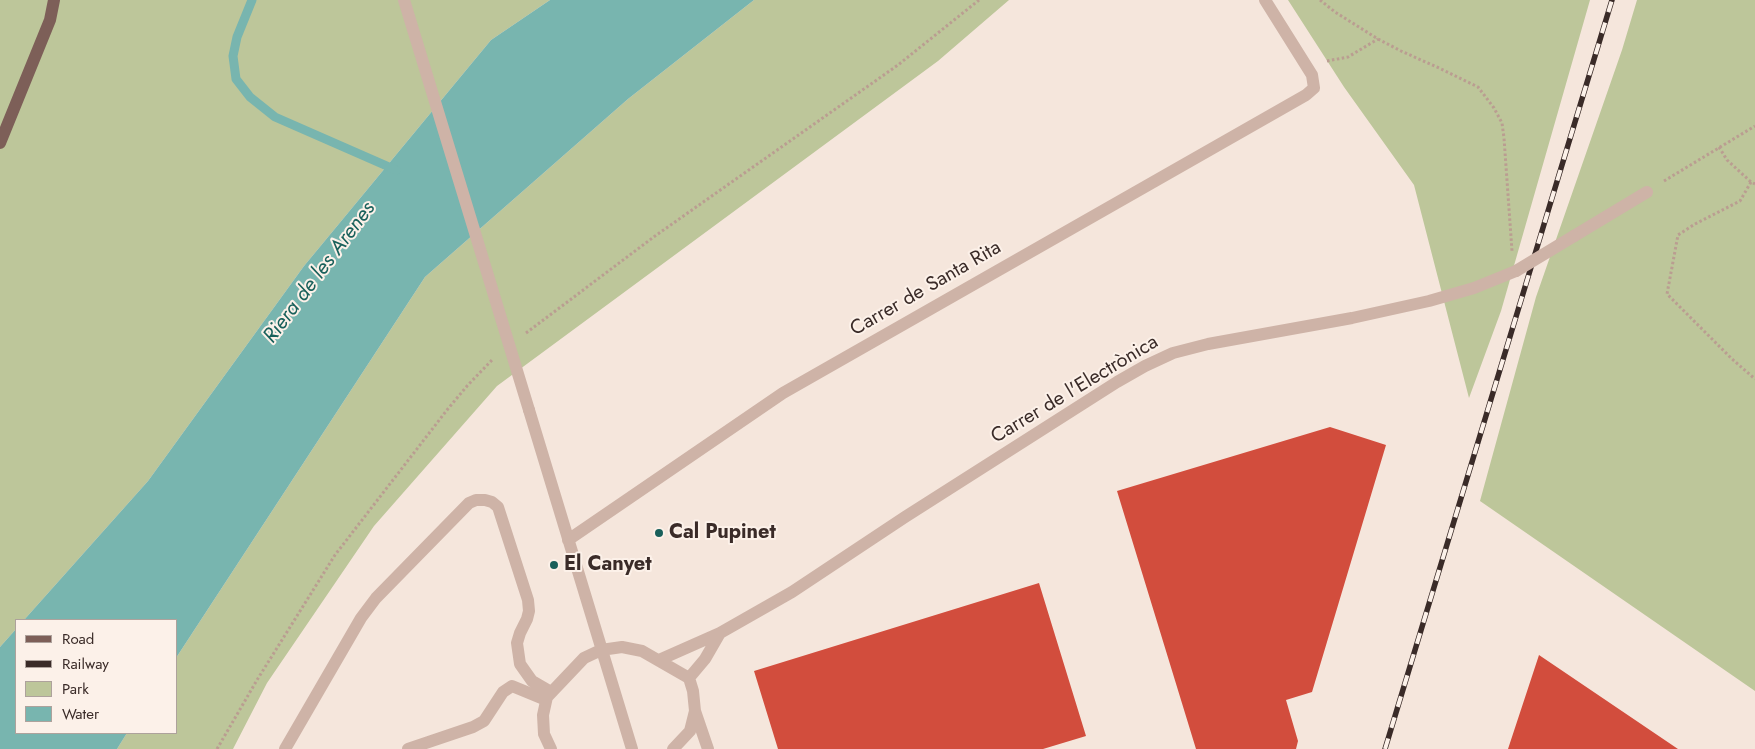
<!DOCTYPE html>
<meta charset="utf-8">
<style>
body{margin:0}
#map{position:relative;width:1755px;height:749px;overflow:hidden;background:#f5e6dc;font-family:Jost,sans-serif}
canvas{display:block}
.legend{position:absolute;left:15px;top:619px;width:162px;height:115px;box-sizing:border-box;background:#fcf1e9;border:1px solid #aea29c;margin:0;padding:6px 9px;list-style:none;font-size:15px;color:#3a2b28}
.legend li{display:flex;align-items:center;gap:10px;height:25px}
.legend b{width:25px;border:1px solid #aea29c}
</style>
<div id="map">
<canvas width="1755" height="749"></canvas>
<ul class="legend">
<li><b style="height:6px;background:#7d5f58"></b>Road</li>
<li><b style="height:6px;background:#3a2b28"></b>Railway</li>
<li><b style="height:14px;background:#bdc69a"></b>Park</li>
<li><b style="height:14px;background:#78b5af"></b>Water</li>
</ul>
</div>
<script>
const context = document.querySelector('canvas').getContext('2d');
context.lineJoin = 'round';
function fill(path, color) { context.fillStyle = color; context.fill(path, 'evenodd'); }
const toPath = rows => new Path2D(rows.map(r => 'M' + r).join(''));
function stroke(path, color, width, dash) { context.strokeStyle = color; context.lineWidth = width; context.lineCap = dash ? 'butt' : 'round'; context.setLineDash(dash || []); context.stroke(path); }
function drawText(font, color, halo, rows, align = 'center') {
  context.font = font + ' Jost,sans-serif'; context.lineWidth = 4; context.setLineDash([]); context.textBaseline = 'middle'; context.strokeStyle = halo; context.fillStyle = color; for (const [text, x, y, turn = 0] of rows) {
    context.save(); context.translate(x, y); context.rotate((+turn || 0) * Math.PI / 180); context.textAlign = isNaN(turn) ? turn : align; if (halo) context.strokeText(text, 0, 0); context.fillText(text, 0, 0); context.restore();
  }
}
const green = toPath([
 [0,0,550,0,491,40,304,266,148,481,24,620,16,620,16,629,0,647],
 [754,0,1009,0,938,61,497,386,374,526,267,683,233,749,117,749,127,733,176,733,176,658,425,277,628,99],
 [1288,0,1590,0,1501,311,1469,398,1414,185,1344,87],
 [1637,0,1755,0,1755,691,1480,501,1536,297,1622,50]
]);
const water = toPath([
 [550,0,754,0,628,99,425,277,176,658,176,620,24,620,148,481,304,266,491,40],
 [16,629,16,733,127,733,117,749,0,749,0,647]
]);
const stream = toPath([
 [252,0,237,37,233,56,236,79,250,97,275,117,396,170]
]);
const building = toPath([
 [1330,427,1386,445,1312,692,1286,700,1298,741,1296,749,1196,749,1117,491],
 [1039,583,1086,736,1043,749,778,749,754,671],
 [1539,655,1678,749,1508,749]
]);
const path = toPath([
 [1320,0,1335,12,1378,39,1401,51,1439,68,1478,87,1494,108,1502,123,1504,138,1512,251],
 [1327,61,1348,57,1378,39],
 [1719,147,1727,160,1751,182,1755,184],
 [1664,181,1755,126],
 [1751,182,1740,201,1695,224,1678,235,1667,294,1732,359,1755,379],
 [526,333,655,236,898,65,979,0],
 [217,749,257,680,335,555,447,410,467,386,492,360]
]);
const minor = toPath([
 [1574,236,1647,192],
 [529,410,632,749],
 [568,540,783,393,1306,95,1314,88,1312,75,1265,0],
 [659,660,720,633,792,592,905,517,1117,382,1145,366,1173,353,1208,344,1352,318,1429,301,1474,288,1516,271],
 [689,678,705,659,720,633],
 [695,711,708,749],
 [285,749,361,618,376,598,469,503,476,500,485,500,492,502,498,507,528,600,529,611,527,619,520,633,517,643,520,664,532,681,551,692],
 [408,749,473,727,484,721,503,692,512,686,546,700],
 [551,749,544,734,543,715,547,697,584,658,601,650,622,647,642,651,689,678,693,691,695,711,690,731,673,749]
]);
const major = toPath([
 [0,143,50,20,54,0]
]);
const rail = toPath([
 [1385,749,1612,0]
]);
const minorBridge = toPath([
 [404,0,529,410],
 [1516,271,1574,236]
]);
const markers = [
 [659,533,5,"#19605b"],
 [554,565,5,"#19605b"]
];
const streetNames = [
 ["Carrer de Santa Rita",926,289,-30],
 ["Carrer de l'Electrònica",1075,390,-31]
];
const poiNames = [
 ["Cal Pupinet",669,533],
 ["El Canyet",564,565]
];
const waterNames = [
 ["Riera de les Arenes",320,273,-53]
];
fill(green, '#bdc69a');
fill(water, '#78b5af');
stroke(stream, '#78b5af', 9);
fill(building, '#d24d3d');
stroke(path, '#ba9d91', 3, [2.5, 2.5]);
stroke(minor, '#ceb3a7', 12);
stroke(major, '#7d5f58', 12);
stroke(rail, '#3a2b28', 5.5);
stroke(rail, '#fcf1e9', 4, [11]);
stroke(minorBridge, '#ceb3a7', 12);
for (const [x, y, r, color] of markers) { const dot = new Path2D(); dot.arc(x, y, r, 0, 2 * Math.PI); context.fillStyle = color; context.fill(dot); stroke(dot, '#fcf1e9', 2); }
drawText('20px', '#3a2b28', '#fcf1e9', streetNames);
drawText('bold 20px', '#3a2b28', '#fcf1e9', poiNames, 'left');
drawText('italic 21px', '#19605b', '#fcf1e9', waterNames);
</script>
